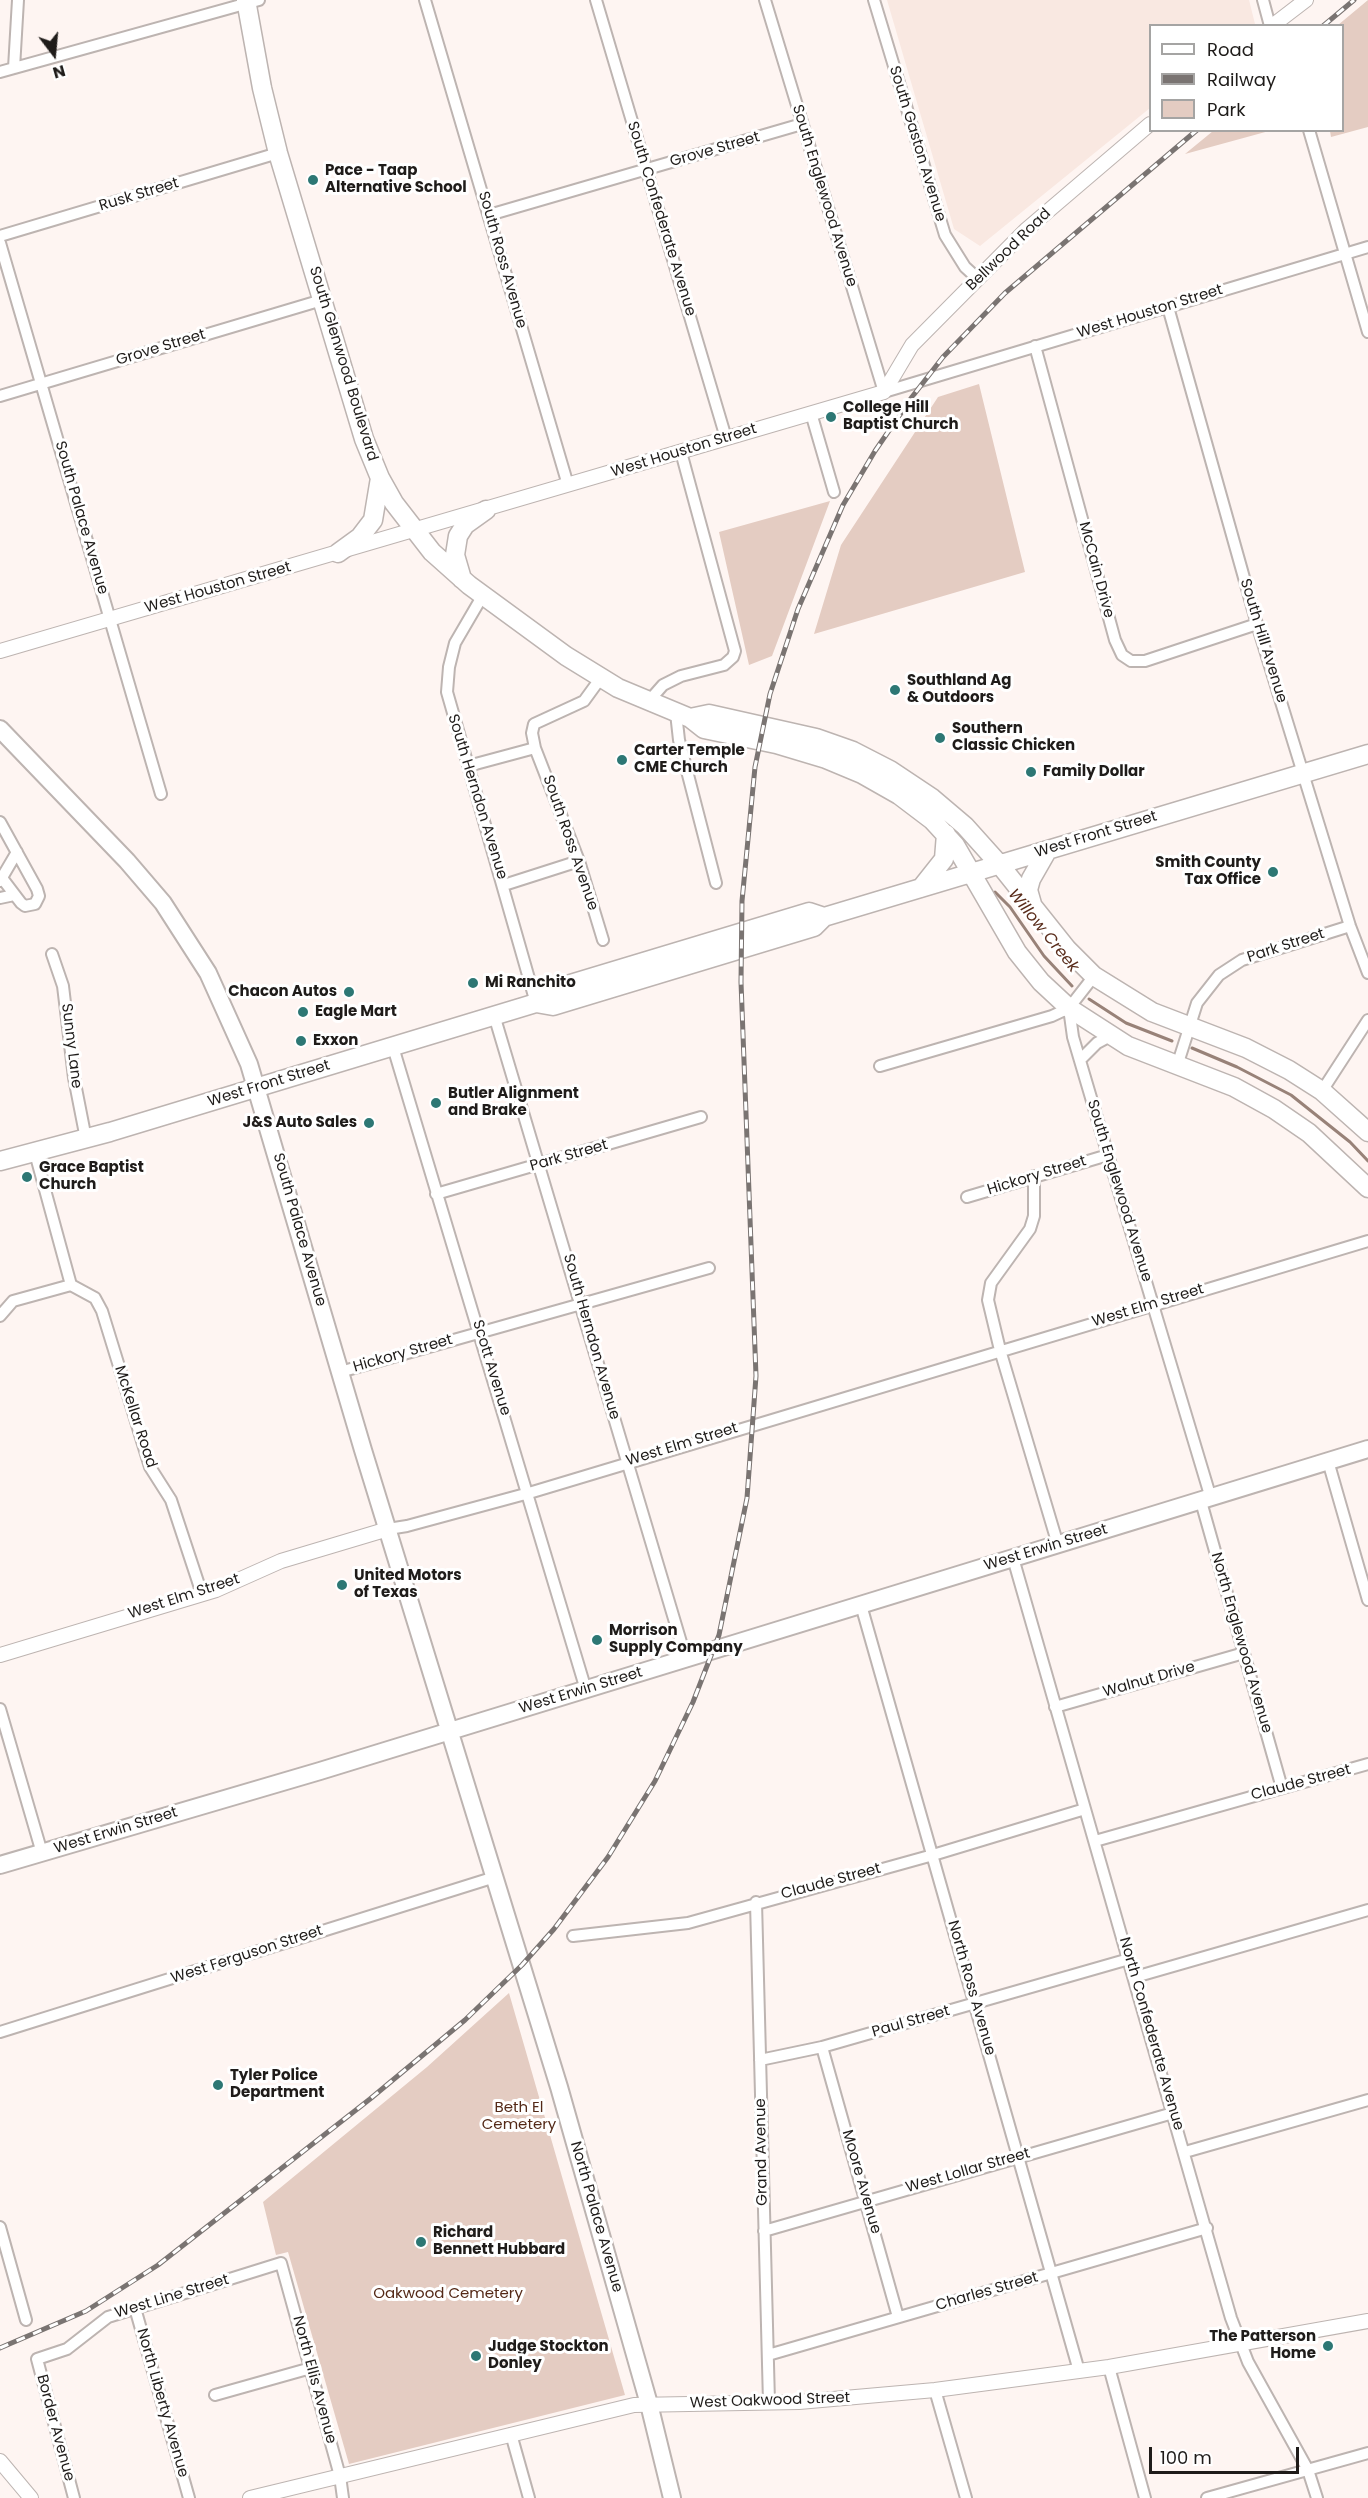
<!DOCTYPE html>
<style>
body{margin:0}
#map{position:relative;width:1368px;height:2498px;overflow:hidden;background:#fef5f2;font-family:Poppins,sans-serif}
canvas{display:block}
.legend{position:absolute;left:1149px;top:24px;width:195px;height:108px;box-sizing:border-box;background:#fff;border:2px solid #a5a4a3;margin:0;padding:8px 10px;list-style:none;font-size:18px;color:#1f1c1a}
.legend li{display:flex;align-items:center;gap:12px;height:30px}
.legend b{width:30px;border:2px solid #a5a4a3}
.north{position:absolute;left:24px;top:24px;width:60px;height:60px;-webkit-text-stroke:4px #fff;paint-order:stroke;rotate:164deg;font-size:16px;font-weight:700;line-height:24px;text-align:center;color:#1f1c1a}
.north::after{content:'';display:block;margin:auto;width:21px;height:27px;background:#1f1c1a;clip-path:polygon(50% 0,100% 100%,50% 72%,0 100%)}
.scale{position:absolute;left:1149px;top:2447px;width:150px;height:27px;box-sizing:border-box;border:3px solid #1f1c1a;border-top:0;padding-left:8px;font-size:18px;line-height:21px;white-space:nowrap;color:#1f1c1a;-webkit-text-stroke:4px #fff;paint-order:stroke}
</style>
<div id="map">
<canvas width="1368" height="2498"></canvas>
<ul class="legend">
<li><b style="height:8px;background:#fff"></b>Road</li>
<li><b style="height:8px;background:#7a7472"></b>Railway</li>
<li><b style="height:16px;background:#e4ccc2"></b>Park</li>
</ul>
<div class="north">N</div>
<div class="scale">100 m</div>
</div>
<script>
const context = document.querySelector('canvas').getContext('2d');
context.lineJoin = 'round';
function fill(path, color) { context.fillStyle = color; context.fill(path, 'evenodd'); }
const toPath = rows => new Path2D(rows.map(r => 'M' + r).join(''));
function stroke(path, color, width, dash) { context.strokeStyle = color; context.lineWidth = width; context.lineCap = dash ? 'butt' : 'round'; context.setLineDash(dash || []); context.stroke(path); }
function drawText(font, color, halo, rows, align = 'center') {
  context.font = font + ' Poppins,sans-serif'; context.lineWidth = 6; context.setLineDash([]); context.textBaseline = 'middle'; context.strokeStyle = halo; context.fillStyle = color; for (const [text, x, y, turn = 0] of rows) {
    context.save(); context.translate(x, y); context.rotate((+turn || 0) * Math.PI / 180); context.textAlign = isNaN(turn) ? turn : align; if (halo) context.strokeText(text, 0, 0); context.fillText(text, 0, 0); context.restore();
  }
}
const built = toPath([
 [887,0,1249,0,1255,24,1150,26,1150,108,980,246,954,229]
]);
const green = toPath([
 [1368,0,1368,127,1331,137,1330,131,1342,130,1342,26,1338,25],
 [1213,131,1213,130,1269,131,1185,154],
 [979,384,1025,572,814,634,841,545,938,397],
 [830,501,772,656,749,665,719,532],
 [509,1993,625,2395,349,2464,288,2252,276,2255,263,2202,427,2067]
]);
const stream = toPath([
 [995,892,1010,907,1044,956,1072,986],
 [1089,999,1126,1023,1172,1041],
 [1192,1048,1237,1067,1291,1095,1350,1142,1368,1161]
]);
const minor = toPath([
 [425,0,568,485],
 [596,0,726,438],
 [765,0,884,392,1368,247],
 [874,0,945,235,965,267,978,279],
 [1263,0,1270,26],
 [14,68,18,0],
 [0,72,259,0],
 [1309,130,1368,332],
 [489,215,802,124],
 [0,236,278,153],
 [0,243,161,794],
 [1168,307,1257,624,1350,926,1368,973],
 [1035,346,1115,640,1122,655,1131,661,1145,661,1257,624],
 [0,396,322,300],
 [811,413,834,492],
 [483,595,455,643,449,667,447,692,536,1003],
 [648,702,663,685,681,676,724,665,733,657,735,651,681,452],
 [676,713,679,740,716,883],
 [535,748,579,861,603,940],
 [468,766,535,748,532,733,534,724,584,701,600,679],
 [0,822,37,889,39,896,35,904,25,906,21,903,2,878],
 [0,881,17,852],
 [504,885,579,861],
 [0,898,14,895],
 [52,954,63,986,74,1078,86,1139],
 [1069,1008,1073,1037,1108,1155,1210,1495],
 [494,1015,686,1659],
 [393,1047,586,1690],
 [1080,1060,1097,1043,1110,1036],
 [880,1066,1052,1016,1069,1008,1094,976],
 [1177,1066,1197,1003,1219,975,1242,960,1350,926],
 [1322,1091,1368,1020],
 [35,1153,71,1285],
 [1034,1176,1034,1216,1030,1229,991,1283,988,1300,1000,1350,1058,1545],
 [436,1194,701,1117],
 [967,1197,1108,1155],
 [71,1285,95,1298,102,1311,150,1467,171,1500,202,1594],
 [0,1316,13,1301,71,1285],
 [340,1372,709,1268],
 [1328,1461,1368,1600],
 [1200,1498,1282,1788],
 [388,1529,407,1526,529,1493,1368,1241],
 [1013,1558,1231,2318,1248,2362,1308,2470,1317,2498],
 [861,1605,1079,2371],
 [1055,1707,1244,1653],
 [0,1709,42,1853],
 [1095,1841,1368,1764],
 [756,1902,769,2402],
 [573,1936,688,1923,933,1855,1085,1809],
 [1135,1977,1368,1910],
 [0,2032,495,1877],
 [822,2047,898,2317],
 [760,2060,822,2047,1129,1959],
 [1185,2152,1368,2100],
 [0,2227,26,2320],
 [764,2231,1173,2113],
 [135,2308,189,2498],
 [768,2355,1207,2228],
 [1109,2367,1145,2498],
 [935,2390,966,2498],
 [215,2395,311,2368],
 [511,2434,529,2498],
 [74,2498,37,2359,67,2349,108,2317,281,2263,340,2476,343,2498],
 [1207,2498,1368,2453]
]);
const tertiary = toPath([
 [1272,26,1306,0],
 [0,651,884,392,912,345,1027,229,1150,124],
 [0,1655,216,1590,281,1561,388,1529],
 [0,2461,31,2498],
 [250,2498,634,2405,799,2402,935,2390,1109,2367,1368,2321]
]);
const secondary = toPath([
 [0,729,127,861,163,903,208,973,249,1064,363,1450,559,2087,649,2404,672,2498],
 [0,1865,320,1771,1368,1449]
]);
const primary = toPath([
 [246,0,262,88,278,153,364,439,380,478,394,503,432,552,469,585,566,656,618,688,690,718,704,729,776,744,826,759,862,774,899,795,932,820,955,845,1017,952,1041,982,1069,1008,1128,1046,1234,1087,1274,1109,1309,1133,1368,1188],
 [338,553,360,537,373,520,380,478],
 [462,579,455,555,458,536,465,525,486,510],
 [690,718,709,714,816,738,853,751,890,770,932,798,965,826,1000,865,1067,949,1094,976,1152,1012,1246,1048,1289,1070,1322,1091,1368,1132],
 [921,888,944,859,946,834],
 [1032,904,1028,890,1031,879,1047,851],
 [536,1003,547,991,809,912,824,917],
 [0,1161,110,1132,536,1003,553,1006,814,927,824,917,1368,754]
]);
const rail = toPath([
 [1323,26,1354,0],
 [0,2348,86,2311,158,2265,370,2099,465,2020,522,1965,554,1929,608,1857,655,1781,693,1702,719,1635,747,1498,756,1376,741,982,742,901,755,767,770,694,798,609,843,505,875,451,912,397,943,357,1005,293,1197,130]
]);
const markers = [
 [313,180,6,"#2d7774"],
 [831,417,6,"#2d7774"],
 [895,690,6,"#2d7774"],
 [940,738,6,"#2d7774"],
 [622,760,6,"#2d7774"],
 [1031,772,6,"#2d7774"],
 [1273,872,6,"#2d7774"],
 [473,983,6,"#2d7774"],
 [349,992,6,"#2d7774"],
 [303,1012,6,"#2d7774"],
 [301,1041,6,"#2d7774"],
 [436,1103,6,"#2d7774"],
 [369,1123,6,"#2d7774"],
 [27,1177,6,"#2d7774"],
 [342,1585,6,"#2d7774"],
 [597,1640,6,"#2d7774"],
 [218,2085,6,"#2d7774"],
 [421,2242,6,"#2d7774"],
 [1328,2346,6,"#2d7774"],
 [476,2356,6,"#2d7774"]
];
const streetNames = [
 ["South Gaston Avenue",917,144,73],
 ["Grove Street",715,150,-16],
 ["Rusk Street",139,195,-17],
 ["South Englewood Avenue",824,196,73],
 ["South Confederate Avenue",661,219,73],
 ["Bellwood Road",1009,250,-44],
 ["South Ross Avenue",502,260,74],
 ["West Houston Street",1150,312,-17],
 ["Grove Street",161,348,-17],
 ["South Glenwood Boulevard",343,364,73],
 ["West Houston Street",684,451,-17],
 ["South Palace Avenue",81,518,74],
 ["McCain Drive",1096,570,75],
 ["West Houston Street",218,588,-16],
 ["South Hill Avenue",1263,641,73],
 ["South Herndon Avenue",477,797,73],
 ["West Front Street",1096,835,-17],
 ["South Ross Avenue",570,843,71],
 ["Park Street",1286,946,-18],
 ["Sunny Lane",71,1046,83],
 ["West Front Street",269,1084,-17],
 ["Park Street",569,1156,-16],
 ["Hickory Street",1037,1176,-17],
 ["South Englewood Avenue",1119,1191,73],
 ["South Palace Avenue",299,1230,74],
 ["West Elm Street",1148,1306,-17],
 ["South Herndon Avenue",591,1337,74],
 ["Hickory Street",403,1354,-16],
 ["Scott Avenue",491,1368,73],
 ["McKellar Road",135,1417,72],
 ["West Elm Street",682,1445,-17],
 ["West Erwin Street",1046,1548,-17],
 ["West Elm Street",184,1597,-18],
 ["North Englewood Avenue",1241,1643,74],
 ["Walnut Drive",1149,1680,-16],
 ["West Erwin Street",581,1691,-17],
 ["Claude Street",1301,1783,-15],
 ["West Erwin Street",116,1831,-17],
 ["Claude Street",831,1882,-15],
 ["West Ferguson Street",247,1955,-18],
 ["North Ross Avenue",971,1988,74],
 ["Paul Street",911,2022,-16],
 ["North Confederate Avenue",1151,2034,74],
 ["Grand Avenue",762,2152,-91],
 ["West Lollar Street",968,2171,-16],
 ["Moore Avenue",861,2182,74],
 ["North Palace Avenue",596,2217,74],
 ["Charles Street",987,2292,-16],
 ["West Line Street",172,2297,-17],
 ["North Ellis Avenue",314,2380,75],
 ["West Oakwood Street",770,2401,-2],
 ["North Liberty Avenue",162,2403,74],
 ["Border Avenue",55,2428,75]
];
const poiNames = [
 ["Pace - Taap",325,171],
 ["Alternative School",325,188],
 ["College Hill",843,408],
 ["Baptist Church",843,425],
 ["Southland Ag",907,681],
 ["& Outdoors",907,698],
 ["Southern",952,729],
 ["Classic Chicken",952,746],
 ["Carter Temple",634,751],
 ["CME Church",634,768],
 ["Family Dollar",1043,772],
 ["Smith County",1261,863,"right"],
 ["Tax Office",1261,880,"right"],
 ["Mi Ranchito",485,983],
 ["Chacon Autos",337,992,"right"],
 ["Eagle Mart",315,1012],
 ["Exxon",313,1041],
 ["Butler Alignment",448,1094],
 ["and Brake",448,1111],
 ["J&S Auto Sales",357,1123,"right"],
 ["Grace Baptist",39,1168],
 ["Church",39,1185],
 ["United Motors",354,1576],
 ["of Texas",354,1593],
 ["Morrison",609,1631],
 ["Supply Company",609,1648],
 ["Tyler Police",230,2076],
 ["Department",230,2093],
 ["Richard",433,2233],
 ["Bennett Hubbard",433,2250],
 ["The Patterson",1316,2337,"right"],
 ["Home",1316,2354,"right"],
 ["Judge Stockton",488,2347],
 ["Donley",488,2364]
];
const parkNames = [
 ["Beth El",519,2108],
 ["Cemetery",519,2125],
 ["Oakwood Cemetery",448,2294]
];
const waterNames = [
 ["Willow Creek",1043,931,51]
];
fill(built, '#f9e8e1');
fill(green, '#e4ccc2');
stroke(stream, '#988278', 3);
stroke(minor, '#bdb4b1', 14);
stroke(tertiary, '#bdb4b1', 16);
stroke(secondary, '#bdb4b1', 20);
stroke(primary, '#bdb4b1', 21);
stroke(minor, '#fff', 10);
stroke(tertiary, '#fff', 14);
stroke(secondary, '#fff', 16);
stroke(primary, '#fff', 18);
stroke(rail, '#7a7472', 5);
stroke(rail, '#fff', 3, [9]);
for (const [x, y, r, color] of markers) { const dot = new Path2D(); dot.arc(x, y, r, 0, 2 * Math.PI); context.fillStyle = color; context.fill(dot); stroke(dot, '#fff', 2); }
drawText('15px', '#1f1c1a', '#fff', streetNames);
drawText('bold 15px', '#1f1c1a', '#fff', poiNames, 'left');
drawText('15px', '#542917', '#fff', parkNames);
drawText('italic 16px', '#5a2d1c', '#fff', waterNames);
</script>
